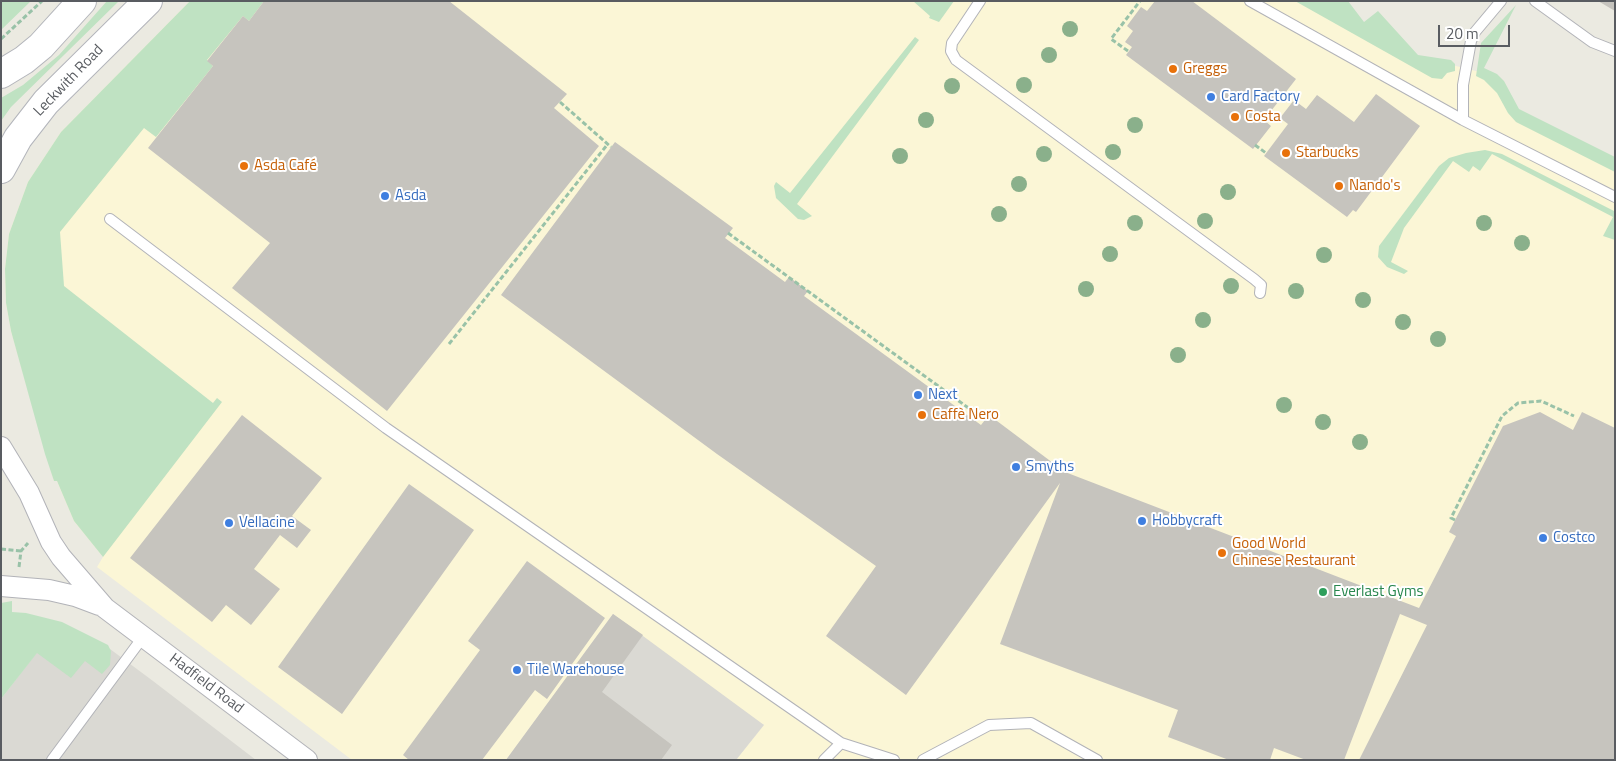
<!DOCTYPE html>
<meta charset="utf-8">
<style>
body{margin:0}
#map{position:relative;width:1616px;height:761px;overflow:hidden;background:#ebeae1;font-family:"Titillium Web",sans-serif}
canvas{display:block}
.frame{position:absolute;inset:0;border:2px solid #595c61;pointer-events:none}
.scale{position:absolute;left:1438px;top:25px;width:72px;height:22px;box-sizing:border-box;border:2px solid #595c61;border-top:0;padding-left:6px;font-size:15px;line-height:18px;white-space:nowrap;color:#595c61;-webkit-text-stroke:4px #fff;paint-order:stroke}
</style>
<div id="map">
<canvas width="1616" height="761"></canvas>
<div class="frame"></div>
<div class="scale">20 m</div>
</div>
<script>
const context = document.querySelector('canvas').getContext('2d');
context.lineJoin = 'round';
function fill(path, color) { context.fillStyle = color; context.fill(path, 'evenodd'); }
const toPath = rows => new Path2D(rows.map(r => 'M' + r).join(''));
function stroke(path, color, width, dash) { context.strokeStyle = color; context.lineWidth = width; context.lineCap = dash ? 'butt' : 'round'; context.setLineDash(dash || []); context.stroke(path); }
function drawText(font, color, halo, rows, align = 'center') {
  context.font = font + ' "Titillium Web",sans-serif'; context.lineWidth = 4; context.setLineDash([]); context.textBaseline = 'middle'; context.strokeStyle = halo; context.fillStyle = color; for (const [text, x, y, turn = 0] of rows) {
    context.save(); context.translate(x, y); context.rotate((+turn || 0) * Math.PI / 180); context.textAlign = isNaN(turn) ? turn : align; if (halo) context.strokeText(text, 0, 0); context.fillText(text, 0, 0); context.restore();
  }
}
const commercial = toPath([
 [190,1,1312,1,1436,71,1456,66,1476,71,1495,79,1518,113,1615,161,1615,760,736,760,764,724,506,760,352,760,97,567,103,557,74,521,57,481,54,481,11,331,6,303,5,269,9,234,28,182,61,132]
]);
const industrial = toPath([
 [613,614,764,725,736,760,506,760],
 [110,649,153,681,256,760,1,760,1,699,37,652,85,661]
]);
const green = toPath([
 [1,1,31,1,1,30],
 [107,1,119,1,11,107,1,121,1,98,23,85,59,55],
 [190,1,264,1,249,21,243,16,207,60,213,66,156,137,144,128,60,232,64,286,213,403,217,398,222,402,103,557,74,521,57,481,54,481,45,454,11,331,6,303,5,269,9,234,28,182,61,132],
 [913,1,954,1,939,22,929,18,930,16],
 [1295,1,1348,1,1364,22,1378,11,1418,55,1451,60,1455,64,1455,71,1447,73,1442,79,1432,78],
 [1516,5,1484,68,1497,74,1504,81,1519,109,1615,157,1615,172,1516,122,1508,113,1497,93,1484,80,1476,76,1481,43],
 [915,37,919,40,797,204,812,216,804,220,798,219,776,198,774,186,776,182,790,193],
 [1485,150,1502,154,1614,211,1615,240,1603,236,1613,217,1492,154,1480,171,1473,166,1469,172,1453,161,1404,228,1391,262,1408,271,1404,274,1387,267,1378,257,1379,246,1439,166,1449,158,1466,153],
 [12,601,12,612,26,613,62,622,108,645,111,651,110,665,102,674,85,661,71,678,37,653,1,699,1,603]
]);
const building = toPath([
 [264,1,449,1,567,94,554,108,599,146,387,411,232,288,270,243,148,148,213,66,207,61,243,16,249,21],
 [1155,1,1192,1,1296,79,1264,120,1271,126,1253,149,1126,55,1132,47,1125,42,1133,31,1127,26,1141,7,1147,11],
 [1598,1,1615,1,1615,11],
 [1376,94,1420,126,1356,212,1353,210,1347,217,1264,156,1288,124,1280,118,1294,100,1306,109,1317,95,1354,122],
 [615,142,733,228,725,238,785,282,789,277,808,291,804,296,981,425,989,415,1065,472,1419,608,1456,536,1449,532,1503,426,1540,412,1573,430,1582,412,1615,428,1615,760,1359,760,1427,625,1400,614,1344,760,1306,760,1274,748,1270,760,1229,760,1168,737,1178,710,1000,644,1060,483,906,695,826,636,876,566,717,454,501,295],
 [242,415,322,478,292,516,311,530,297,548,280,535,254,569,280,589,251,625,226,605,212,622,130,558],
 [409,484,474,530,342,714,278,667],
 [527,561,605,618,547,699,535,690,482,760,409,760,403,755,480,650,468,641],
 [613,614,643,635,602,692,672,745,661,760,506,760]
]);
const path = toPath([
 [1,39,42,1],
 [1128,51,1111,39,1140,1],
 [560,102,611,147],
 [1255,145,1266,153],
 [728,233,985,420],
 [449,344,607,145],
 [1455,520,1451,518,1502,416,1518,403,1541,401,1574,416],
 [1,549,21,551],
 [19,567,21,551,28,543]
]);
const lane = toPath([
 [980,1,952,43,951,51,956,60,1254,279,1261,285,1260,293],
 [1250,1,1463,120,1615,197],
 [1535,1,1592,42,1615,51],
 [1463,120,1463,85,1471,41,1475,32,1501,1],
 [110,219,386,428,841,743,894,760],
 [52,760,143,637],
 [824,760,841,743],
 [923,760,989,725,1031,723,1097,760]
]);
const street = toPath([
 [1,447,29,493,51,542,61,557,105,608,307,760],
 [1,586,49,590,75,596,99,605]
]);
const secondary = toPath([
 [1,74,24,60,41,46,82,1],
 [1,169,18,138,46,102,148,1]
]);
const trees = [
 [1070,29],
 [1049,55],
 [1024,85],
 [952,86],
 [926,120],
 [1135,125],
 [1113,152],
 [1044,154],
 [900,156],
 [1019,184],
 [1228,192],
 [999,214],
 [1205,221],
 [1135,223],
 [1484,223],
 [1522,243],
 [1110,254],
 [1324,255],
 [1231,286],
 [1086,289],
 [1296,291],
 [1363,300],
 [1203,320],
 [1403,322],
 [1438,339],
 [1178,355],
 [1284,405],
 [1323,422],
 [1360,442]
];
const markers = [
 [1173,69,5,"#e8710a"],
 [1211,97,5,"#3f7fe0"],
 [1235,117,5,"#e8710a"],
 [1286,153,5,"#e8710a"],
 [244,166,5,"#e8710a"],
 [1339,186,5,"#e8710a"],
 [385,196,5,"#3f7fe0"],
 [918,395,5,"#3f7fe0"],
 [922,415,5,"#e8710a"],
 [1016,467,5,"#3f7fe0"],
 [1142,521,5,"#3f7fe0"],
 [229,523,5,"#3f7fe0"],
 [1543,538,5,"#3f7fe0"],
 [1222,553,5,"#e8710a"],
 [1323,592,5,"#2e9e5b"],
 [517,670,5,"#3f7fe0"]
];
const foodNames = [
 ["Greggs",1183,69],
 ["Costa",1245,117],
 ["Starbucks",1296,153],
 ["Asda Café",254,166],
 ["Nando's",1349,186],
 ["Caffè Nero",932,415],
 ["Good World",1232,544],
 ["Chinese Restaurant",1232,561]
];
const streetNames = [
 ["Leckwith Road",69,81,-46],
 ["Hadfield Road",206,684,37]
];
const shopNames = [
 ["Card Factory",1221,97],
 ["Asda",395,196],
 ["Next",928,395],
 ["Smyths",1026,467],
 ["Hobbycraft",1152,521],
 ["Vellacine",239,523],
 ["Costco",1553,538],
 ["Tile Warehouse",527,670]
];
const leisureNames = [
 ["Everlast Gyms",1333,592]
];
fill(commercial, '#fbf6d6');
fill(industrial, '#dad9d3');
fill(green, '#bfe2c2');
fill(building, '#c6c4be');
stroke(lane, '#b2b3b8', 12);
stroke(street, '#b2b3b8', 22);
stroke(secondary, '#b3b5bb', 30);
stroke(path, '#99c2a8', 3, [5, 2.5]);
stroke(lane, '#fff', 10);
stroke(street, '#fff', 20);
stroke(secondary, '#fff', 28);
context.fillStyle = '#8ab08b';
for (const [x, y] of trees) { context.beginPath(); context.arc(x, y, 8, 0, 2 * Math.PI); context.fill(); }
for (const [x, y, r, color] of markers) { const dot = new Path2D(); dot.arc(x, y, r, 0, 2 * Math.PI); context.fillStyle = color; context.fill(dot); stroke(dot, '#fff', 2); }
drawText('15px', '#c56008', '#fff', foodNames, 'left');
drawText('15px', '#595c61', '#fff', streetNames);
drawText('15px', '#366cbe', '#fff', shopNames, 'left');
drawText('15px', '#27864d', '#fff', leisureNames, 'left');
</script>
